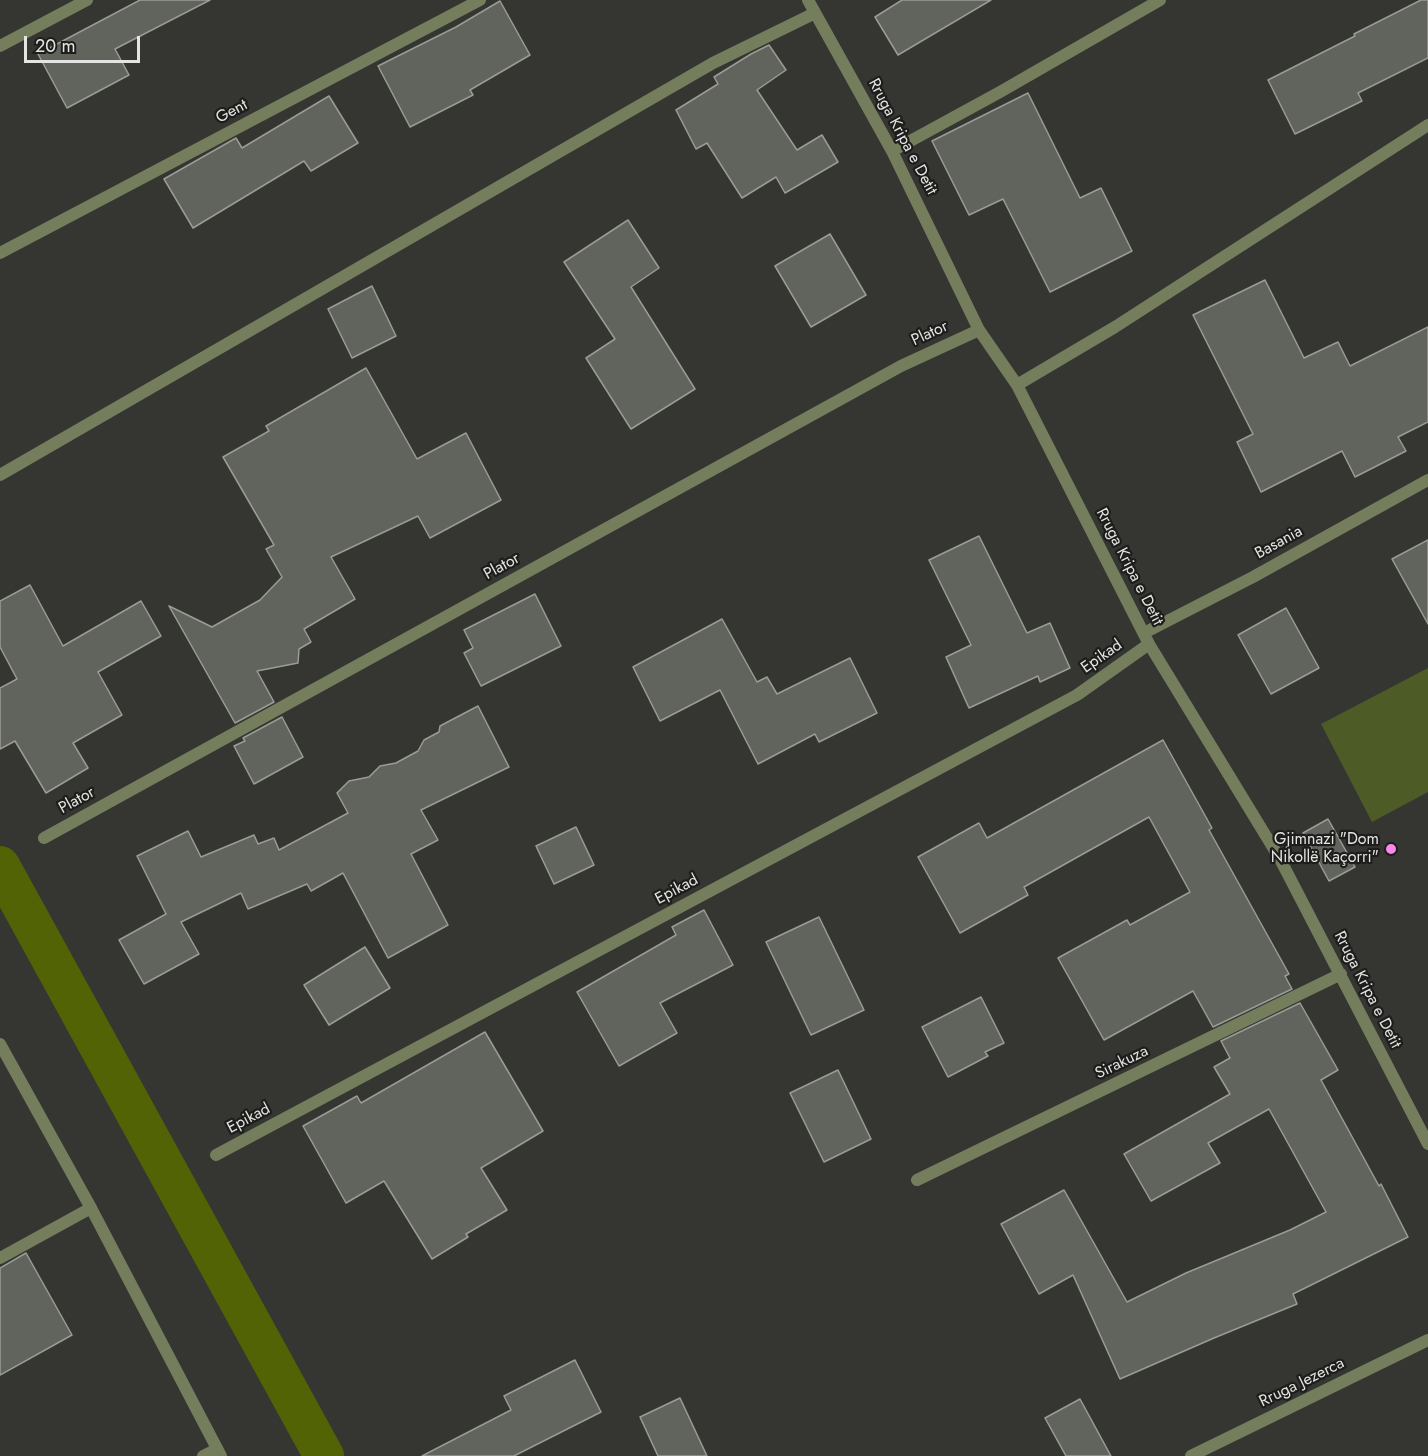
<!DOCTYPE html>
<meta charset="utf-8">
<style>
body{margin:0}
#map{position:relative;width:1428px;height:1456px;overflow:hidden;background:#353631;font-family:Jost,sans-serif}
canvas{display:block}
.scale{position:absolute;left:24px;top:36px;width:116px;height:27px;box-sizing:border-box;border:3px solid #e4e5e2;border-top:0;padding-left:8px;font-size:18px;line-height:21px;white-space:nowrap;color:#e4e5e2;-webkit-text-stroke:4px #1d1d1b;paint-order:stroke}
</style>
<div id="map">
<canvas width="1428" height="1456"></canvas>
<div class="scale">20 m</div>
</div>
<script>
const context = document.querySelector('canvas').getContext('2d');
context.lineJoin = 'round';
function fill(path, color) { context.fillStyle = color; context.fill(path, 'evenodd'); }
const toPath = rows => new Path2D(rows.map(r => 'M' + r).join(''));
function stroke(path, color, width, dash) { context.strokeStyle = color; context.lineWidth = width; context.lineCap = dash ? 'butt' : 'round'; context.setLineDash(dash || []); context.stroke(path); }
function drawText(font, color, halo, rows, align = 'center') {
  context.font = font + ' Jost,sans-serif'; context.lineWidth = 4.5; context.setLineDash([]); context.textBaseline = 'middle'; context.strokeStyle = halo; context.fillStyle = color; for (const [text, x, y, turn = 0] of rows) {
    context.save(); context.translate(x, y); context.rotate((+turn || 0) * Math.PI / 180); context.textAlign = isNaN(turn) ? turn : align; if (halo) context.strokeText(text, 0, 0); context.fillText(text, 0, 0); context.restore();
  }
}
const green = toPath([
 [1428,668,1428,792,1372,822,1321,724]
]);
const canal = toPath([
 [0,866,324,1456]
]);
const building = toPath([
 [140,0,210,0,115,49,129,75,67,108,38,54,140,0],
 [902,0,991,0,898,55,875,17,902,0],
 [1421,0,1428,0,1428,58,1358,93,1362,101,1295,134,1268,80,1355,36,1354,34,1421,0],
 [500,1,530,55,470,90,473,95,410,127,378,66,456,27,500,1],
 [769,45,786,70,757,90,797,150,822,135,838,162,785,193,776,177,742,198,707,143,696,149,676,110,718,84,714,77,751,54,769,45],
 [1028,93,1080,198,1101,188,1132,251,1050,292,1003,199,969,215,932,141,1028,93],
 [329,96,358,143,311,171,304,161,193,228,164,179,236,138,242,148,329,96],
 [628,220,659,268,631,287,695,389,631,429,586,358,615,339,564,262,628,220],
 [830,234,866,295,811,327,775,266,830,234],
 [1265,280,1304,358,1338,342,1350,366,1428,327,1428,422,1398,437,1406,451,1355,477,1342,451,1261,492,1237,442,1253,434,1193,315,1265,280],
 [372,286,396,336,352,358,328,309,372,286],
 [366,368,417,459,466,433,501,500,430,538,418,516,331,557,355,599,304,629,311,642,299,649,298,663,257,671,274,702,235,723,169,606,212,627,260,600,282,577,266,549,274,545,223,457,269,431,266,426,366,368],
 [979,536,1027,633,1050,623,1070,668,1040,682,1038,676,969,708,946,657,971,645,929,560,979,536],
 [1428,540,1428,624,1392,559,1428,540],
 [30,585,63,646,141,601,161,636,98,672,122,715,73,743,88,768,46,793,15,741,0,749,0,688,17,679,0,647,0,601,30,585],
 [535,594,561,646,481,686,464,653,473,648,464,630,535,594],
 [1286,608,1319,668,1271,694,1238,635,1286,608],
 [722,619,757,682,767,677,777,694,850,658,877,713,819,742,815,734,758,764,720,690,660,721,633,667,722,619],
 [478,706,509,767,421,810,438,840,411,854,448,925,388,958,343,873,311,891,307,884,248,909,241,893,181,922,199,954,144,984,119,940,166,914,137,856,188,831,201,857,254,835,258,844,274,838,279,850,348,813,337,793,349,781,369,777,380,766,396,763,418,751,424,740,439,732,440,726,478,706],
 [282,717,303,757,254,784,234,746,245,741,243,738,282,717],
 [1163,740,1212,828,1209,830,1289,974,1285,976,1292,989,1213,1027,1193,991,1104,1040,1058,958,1127,920,1130,925,1190,892,1149,817,1024,887,1028,895,960,933,918,857,979,823,987,838,1163,740],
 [1328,819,1355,867,1329,881,1303,833,1328,819],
 [576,827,594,865,554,884,536,846,576,827],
 [704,910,733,965,660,1003,677,1033,619,1066,577,992,676,935,672,927,704,910],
 [819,917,864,1010,811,1035,766,942,819,917],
 [365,947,390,988,329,1025,304,985,365,947],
 [981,997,1004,1043,985,1052,988,1056,948,1077,922,1027,981,997],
 [1300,1003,1338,1070,1321,1080,1379,1186,1381,1184,1408,1237,1293,1294,1297,1304,1214,1338,1120,1379,1073,1275,1039,1294,1001,1224,1064,1190,1127,1302,1186,1273,1290,1230,1326,1212,1269,1109,1208,1143,1220,1163,1151,1201,1124,1154,1230,1094,1214,1067,1230,1058,1221,1041,1300,1003],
 [485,1032,543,1131,481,1168,507,1210,466,1234,468,1237,432,1259,384,1181,346,1203,303,1126,357,1096,361,1103,485,1032],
 [838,1070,871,1139,824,1162,790,1093,838,1070],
 [26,1253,72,1335,0,1375,0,1268,26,1253],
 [575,1360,601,1412,514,1456,422,1456,511,1410,504,1396,575,1360],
 [680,1398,707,1456,658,1456,640,1417,680,1398],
 [1080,1399,1111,1456,1066,1456,1045,1418,1080,1399]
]);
const minor = toPath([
 [808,0,892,151,979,330,1017,385,1149,644,1280,859,1428,1144],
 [0,46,87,0],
 [892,151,1000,92,1160,0],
 [0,253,480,0],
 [1017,385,1115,327,1428,125],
 [0,475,713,63,815,13],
 [1144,633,1253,577,1428,480],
 [44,838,901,366,979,330],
 [216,1155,1077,695,1149,644],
 [917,1180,1341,974],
 [0,1258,91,1208],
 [203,1456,217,1449],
 [1191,1456,1428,1340]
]);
const tertiary = toPath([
 [0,1044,91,1208,221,1456]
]);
const markers = [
 [1391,849,6,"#f888eb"]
];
const streetNames = [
 ["Gent",232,112,-28],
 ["Rruga Kripa e Detit",902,137,62],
 ["Plator",930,334,-25],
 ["Basania",1279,543,-29],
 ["Plator",502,567,-29],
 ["Rruga Kripa e Detit",1129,567,63],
 ["Epikad",1102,657,-35],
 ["Plator",77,801,-29],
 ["Epikad",677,890,-28],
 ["Rruga Kripa e Detit",1367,990,63],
 ["Sirakuza",1122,1063,-26],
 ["Epikad",249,1119,-28],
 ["Rruga Jezerca",1302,1383,-26]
];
const poiNames = [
 ["Gjimnazi \"Dom",1379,840],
 ["Nikollë Kaçorri\"",1379,858]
];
fill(green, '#4d5b27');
stroke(canal, '#516305', 40);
fill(building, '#61635d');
stroke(building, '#9a9c95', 1.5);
stroke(minor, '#747e5d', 12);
stroke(tertiary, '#747e5d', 12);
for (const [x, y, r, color] of markers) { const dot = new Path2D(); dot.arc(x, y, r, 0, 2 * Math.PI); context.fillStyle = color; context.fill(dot); stroke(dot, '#1d1d1b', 2); }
drawText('16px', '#e4e5e2', '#1d1d1b', streetNames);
drawText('16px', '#e4e5e2', '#1d1d1b', poiNames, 'right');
</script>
